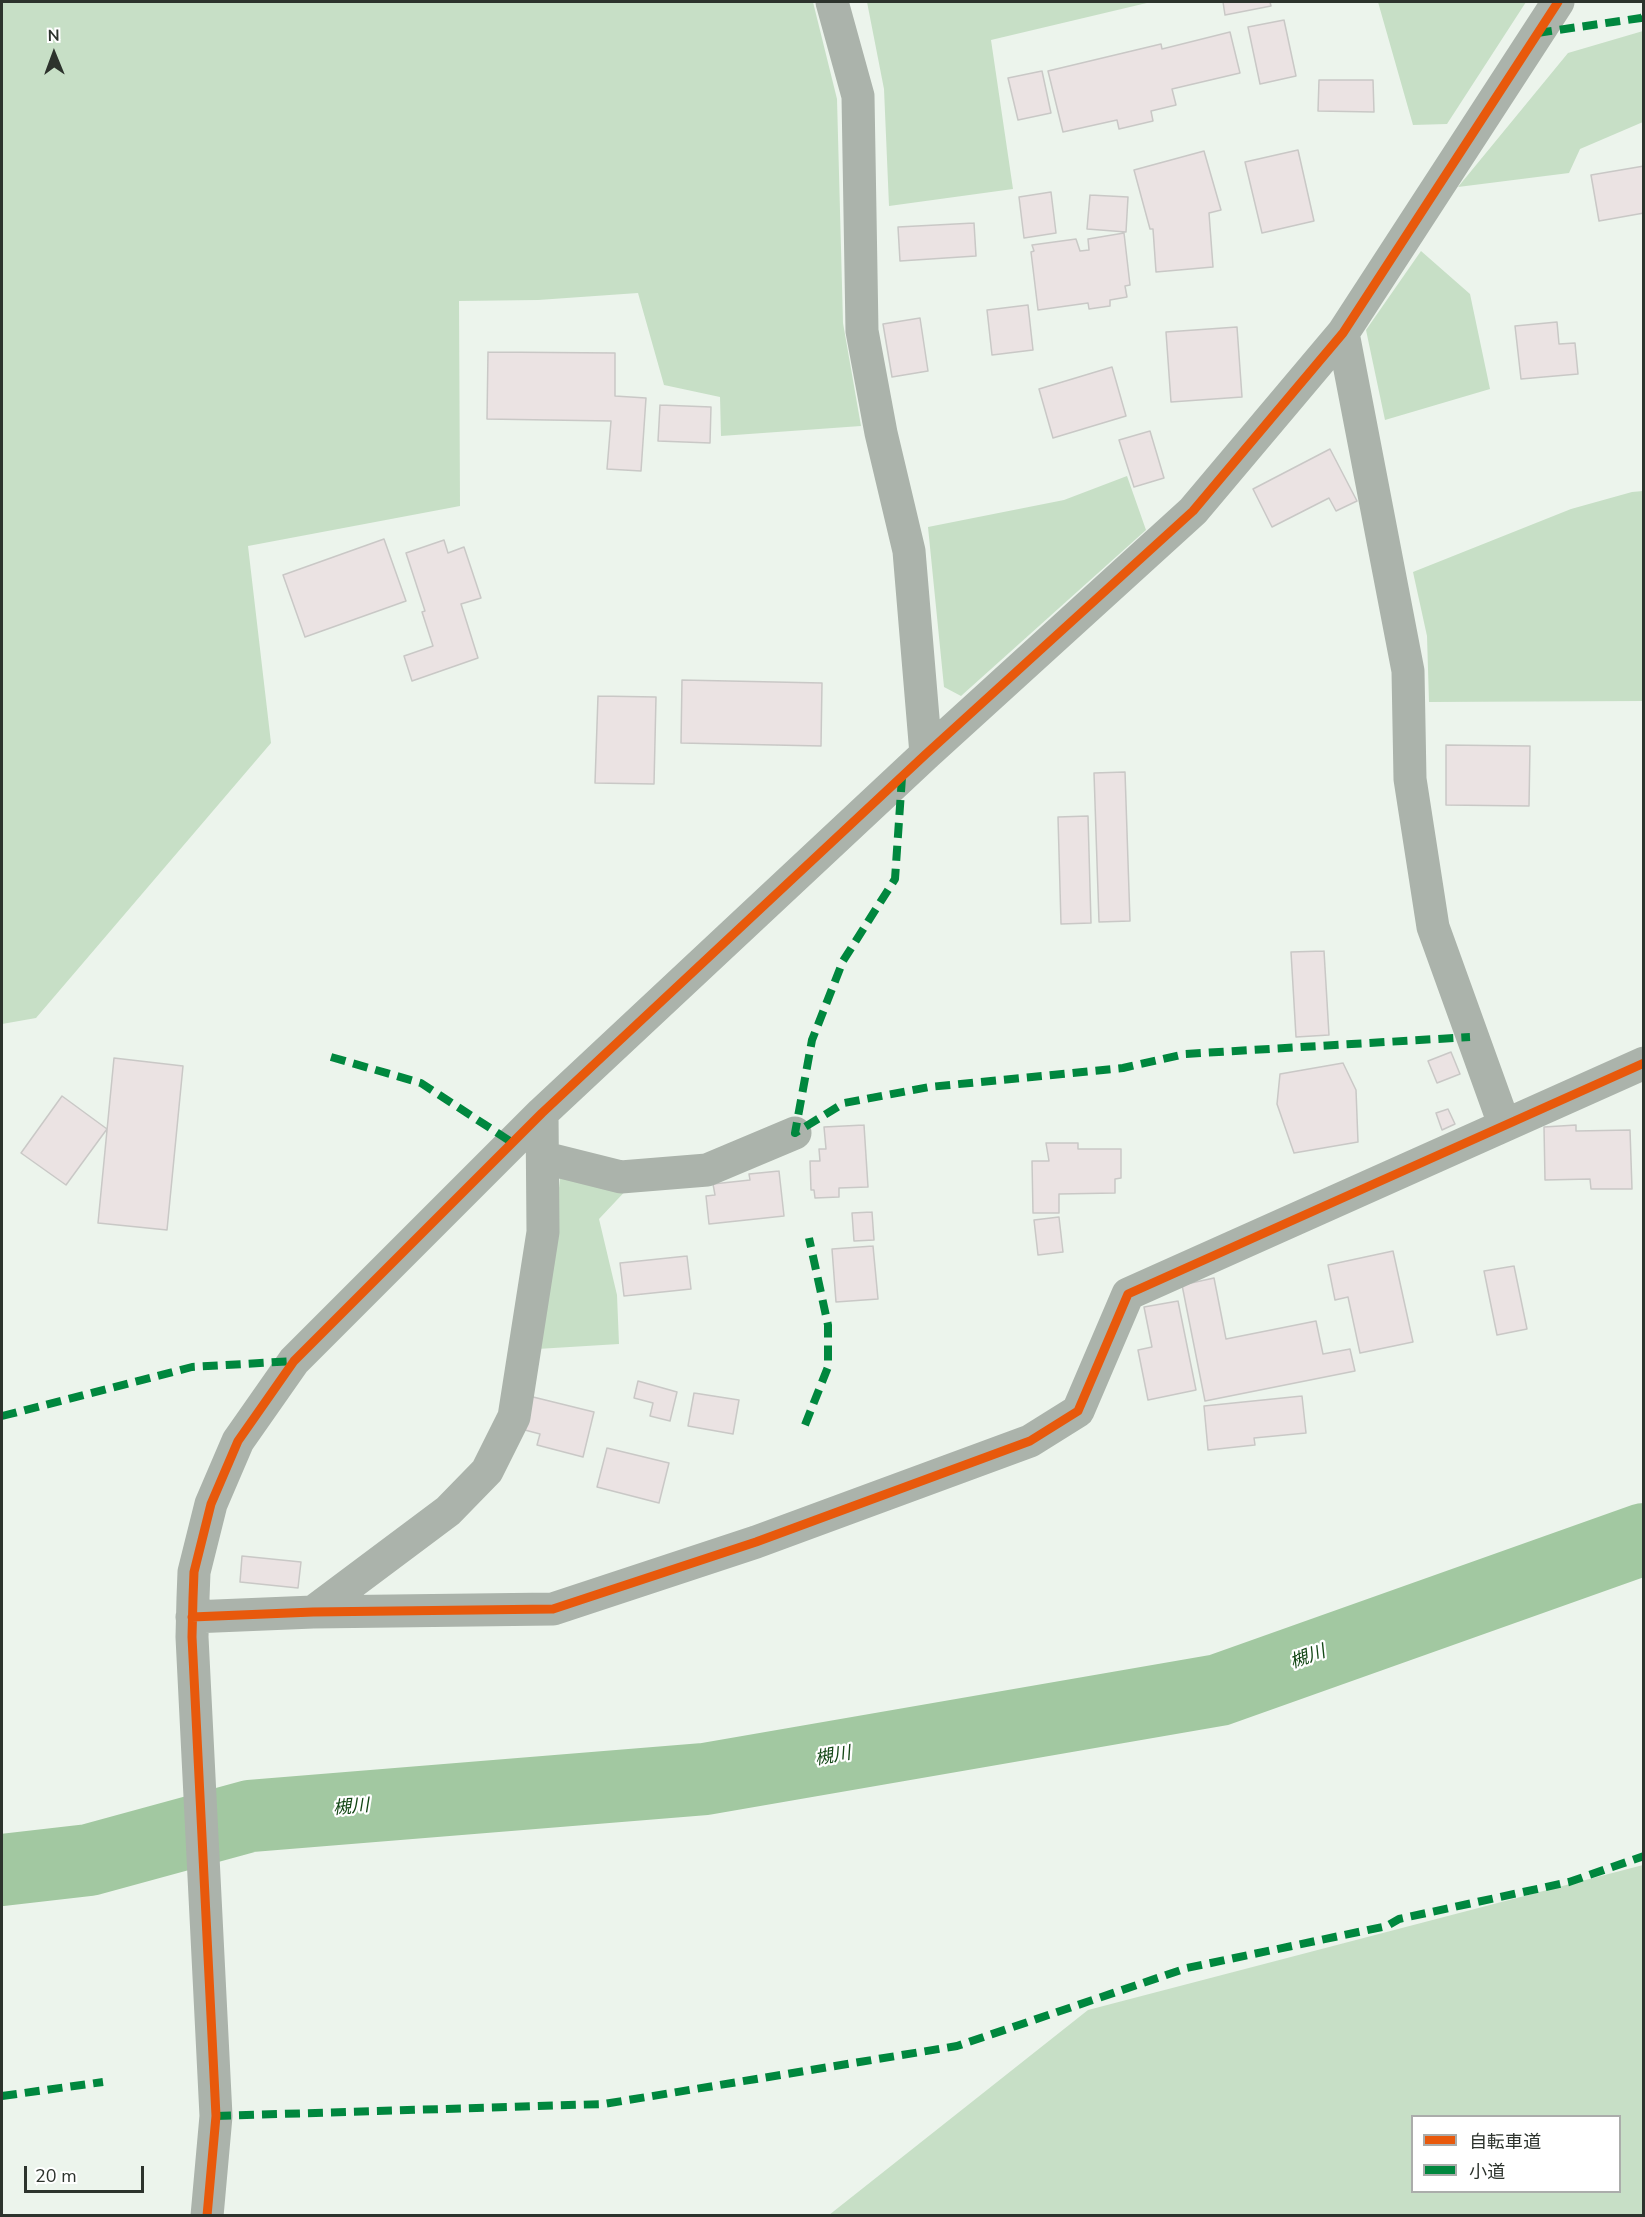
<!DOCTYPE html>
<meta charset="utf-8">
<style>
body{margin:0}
#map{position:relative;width:1645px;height:2217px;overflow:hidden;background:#ecf4ec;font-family:"Nunito Sans","Noto Sans JP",sans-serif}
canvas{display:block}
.frame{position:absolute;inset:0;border:3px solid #2d332d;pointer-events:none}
.legend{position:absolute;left:1411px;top:2115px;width:210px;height:78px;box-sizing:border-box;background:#fff;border:2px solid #abadab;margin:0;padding:8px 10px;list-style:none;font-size:18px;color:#2d332d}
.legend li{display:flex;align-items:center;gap:12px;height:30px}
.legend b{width:30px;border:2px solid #abadab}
.north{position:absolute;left:24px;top:24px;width:60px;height:60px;-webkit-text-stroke:4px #fff;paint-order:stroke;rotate:359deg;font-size:16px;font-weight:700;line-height:24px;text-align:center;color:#2d332d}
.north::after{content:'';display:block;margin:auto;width:21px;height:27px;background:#2d332d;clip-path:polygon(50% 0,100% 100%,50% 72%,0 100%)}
.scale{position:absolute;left:24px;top:2166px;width:120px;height:27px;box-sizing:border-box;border:3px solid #2d332d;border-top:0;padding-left:8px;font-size:18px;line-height:21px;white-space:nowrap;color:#2d332d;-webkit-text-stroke:4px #fff;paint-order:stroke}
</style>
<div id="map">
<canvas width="1645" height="2217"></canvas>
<div class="frame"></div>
<ul class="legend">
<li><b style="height:8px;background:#e8590c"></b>自転車道</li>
<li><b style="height:8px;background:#00873e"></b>小道</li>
</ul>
<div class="north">N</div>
<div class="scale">20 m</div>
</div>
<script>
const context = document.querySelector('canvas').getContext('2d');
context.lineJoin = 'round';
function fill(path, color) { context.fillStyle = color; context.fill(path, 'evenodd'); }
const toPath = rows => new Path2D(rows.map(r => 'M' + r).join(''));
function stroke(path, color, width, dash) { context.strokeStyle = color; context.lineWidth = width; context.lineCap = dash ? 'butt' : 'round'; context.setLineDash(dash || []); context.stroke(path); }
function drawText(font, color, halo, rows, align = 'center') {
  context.font = font + ' "Nunito Sans","Noto Sans JP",sans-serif'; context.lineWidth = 4.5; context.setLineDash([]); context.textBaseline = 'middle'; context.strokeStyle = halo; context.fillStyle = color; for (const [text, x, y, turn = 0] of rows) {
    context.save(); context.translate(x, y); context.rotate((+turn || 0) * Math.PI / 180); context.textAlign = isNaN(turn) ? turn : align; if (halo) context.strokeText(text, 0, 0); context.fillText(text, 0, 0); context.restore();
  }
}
const green = toPath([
 [2,2,813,2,837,99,843,323,861,426,721,436,720,397,664,385,638,293,538,300,459,301,460,506,248,546,271,743,36,1018,2,1024],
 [867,2,1151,2,991,40,1013,189,889,206,884,89],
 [1378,2,1526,2,1447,124,1413,125],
 [1643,31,1643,122,1580,149,1569,173,1458,187,1568,53],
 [1421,251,1470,294,1490,389,1385,420,1366,330],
 [1127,476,1146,530,961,696,944,687,928,527,1064,500],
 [1643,491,1643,701,1429,702,1427,636,1413,572,1571,509,1632,492],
 [560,1178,632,1184,599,1219,617,1295,619,1344,537,1349,553,1247],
 [1643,1865,1643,2215,829,2215,1088,2010],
 [1412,2116,1620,2116,1620,2192,1412,2192]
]);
const river = toPath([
 [2,1870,89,1860,250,1816,705,1779,1219,1690,1644,1539]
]);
const building = toPath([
 [1223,2,1270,2,1271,6,1225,15,1223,2],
 [1284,20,1296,76,1260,84,1248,27,1284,20],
 [1230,32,1240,73,1172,89,1176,105,1151,111,1153,121,1119,129,1117,120,1063,132,1048,71,1161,44,1162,49,1230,32],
 [1042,71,1051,113,1018,120,1008,78,1042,71],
 [1319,80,1373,80,1374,112,1318,111,1319,80],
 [1298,150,1314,221,1262,233,1245,162,1298,150],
 [1204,151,1221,210,1209,213,1213,267,1156,272,1153,229,1150,229,1134,170,1204,151],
 [1644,166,1644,213,1599,221,1591,175,1644,166],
 [1051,192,1056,233,1024,238,1019,197,1051,192],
 [1090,195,1128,197,1126,232,1087,229,1090,195],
 [974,223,976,256,900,261,898,227,974,223],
 [1124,233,1130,285,1125,286,1127,297,1110,300,1110,306,1089,309,1088,303,1038,310,1031,252,1034,251,1032,245,1076,239,1080,251,1089,250,1088,239,1124,233],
 [1028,305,1033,350,992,355,987,310,1028,305],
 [920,318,928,371,892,377,883,324,920,318],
 [1557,322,1559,344,1575,343,1578,374,1521,379,1515,326,1557,322],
 [1237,327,1242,397,1171,402,1166,332,1237,327],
 [488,352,615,353,615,396,646,398,641,471,607,469,611,421,487,419,488,352],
 [1112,367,1126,416,1053,438,1039,389,1112,367],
 [660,405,711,407,710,443,658,441,660,405],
 [1150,431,1164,478,1134,487,1119,440,1150,431],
 [1330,449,1357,501,1336,511,1329,498,1272,527,1253,489,1330,449],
 [384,539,406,601,305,637,283,575,384,539],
 [444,540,448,553,464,547,481,598,461,604,478,658,412,681,404,656,433,646,422,612,425,611,406,553,444,540],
 [682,680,822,683,821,746,681,743,682,680],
 [598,696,656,697,654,784,595,783,598,696],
 [1446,745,1530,746,1529,806,1446,805,1446,745],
 [1125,772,1130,921,1099,922,1094,773,1125,772],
 [1088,816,1091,923,1061,924,1058,817,1088,816],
 [1324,951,1329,1035,1296,1037,1291,952,1324,951],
 [1451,1052,1460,1074,1437,1083,1428,1061,1451,1052],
 [114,1058,183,1066,167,1230,98,1223,114,1058],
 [1343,1063,1356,1090,1358,1142,1294,1153,1277,1104,1280,1074,1343,1063],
 [62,1096,107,1129,66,1185,21,1153,62,1096],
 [1448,1109,1455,1124,1442,1130,1436,1113,1448,1109],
 [864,1125,868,1187,839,1188,839,1197,815,1198,814,1190,811,1190,810,1161,820,1161,819,1149,826,1149,824,1127,864,1125],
 [1576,1125,1576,1131,1630,1130,1632,1189,1591,1189,1590,1179,1545,1180,1544,1127,1576,1125],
 [1046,1143,1078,1143,1078,1149,1121,1149,1121,1178,1115,1179,1115,1193,1059,1194,1059,1213,1033,1213,1032,1161,1049,1161,1046,1143],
 [779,1171,784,1216,709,1224,706,1196,715,1195,713,1184,750,1180,749,1174,779,1171],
 [872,1212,874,1240,854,1241,852,1213,872,1212],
 [1059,1217,1063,1252,1038,1255,1034,1220,1059,1217],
 [873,1246,878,1299,836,1302,832,1249,873,1246],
 [1393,1251,1413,1342,1360,1353,1348,1297,1335,1300,1328,1265,1393,1251],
 [687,1256,691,1289,624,1296,620,1263,687,1256],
 [1514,1266,1527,1329,1497,1335,1484,1271,1514,1266],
 [1214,1278,1226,1339,1316,1321,1323,1354,1350,1349,1355,1371,1205,1401,1182,1285,1214,1278],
 [1178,1301,1196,1390,1148,1400,1138,1350,1152,1347,1144,1307,1178,1301],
 [638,1381,677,1392,670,1421,650,1416,653,1403,634,1398,638,1381],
 [694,1393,739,1400,733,1434,688,1426,694,1393],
 [529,1396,594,1412,583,1457,537,1445,540,1434,521,1429,529,1396],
 [1302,1396,1306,1433,1254,1438,1255,1445,1208,1450,1204,1406,1302,1396],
 [607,1448,669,1463,659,1503,597,1487,607,1448],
 [242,1556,301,1562,298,1588,240,1582,242,1556]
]);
const minor = toPath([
 [832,2,858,96,862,331,881,433,909,551,926,754],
 [1343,333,1408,671,1410,779,1433,927,1504,1124],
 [545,1158,621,1177,707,1170,795,1133],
 [313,1612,448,1511,487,1471,514,1417,543,1232,542,1113],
 [192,1617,313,1612,553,1609,756,1542,1030,1441,1078,1411,1128,1294,1644,1063],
 [207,2216,216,2116,192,1637,193,1598,194,1572,211,1504,238,1441,294,1361,542,1113,926,754,1193,511,1343,333,1558,2]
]);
const quiet = toPath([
 [1537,33,1641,18,1644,16],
 [902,777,895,879,843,961,812,1040,795,1133,844,1103,929,1087,1123,1068,1185,1054,1470,1037],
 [331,1057,421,1083,513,1143],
 [2,1416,192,1367,294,1361],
 [805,1425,828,1367,828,1325,809,1238],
 [2,2096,103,2082],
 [216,2116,604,2104,957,2046,1187,1968,1387,1926,1399,1919,1569,1882,1644,1856]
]);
const cycleway = toPath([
 [192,1617,313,1612,553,1609,756,1542,1030,1441,1078,1411,1128,1294,1644,1063],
 [207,2216,216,2116,192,1637,193,1598,194,1572,211,1504,238,1441,294,1361,542,1113,926,754,1193,511,1343,333,1558,2]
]);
const waterNames = [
 ["槻川",1308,1658,-20],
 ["槻川",833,1757,-10],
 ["槻川",351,1808,-5]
];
fill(green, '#c7dfc6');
stroke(river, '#a2c8a1', 72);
fill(building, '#ebe3e3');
stroke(building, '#c9c8c6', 1.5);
stroke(minor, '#abb3ab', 33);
stroke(quiet, '#00873e', 8, [15, 8]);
stroke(cycleway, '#e8590c', 9);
drawText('italic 18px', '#134715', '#fff', waterNames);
</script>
